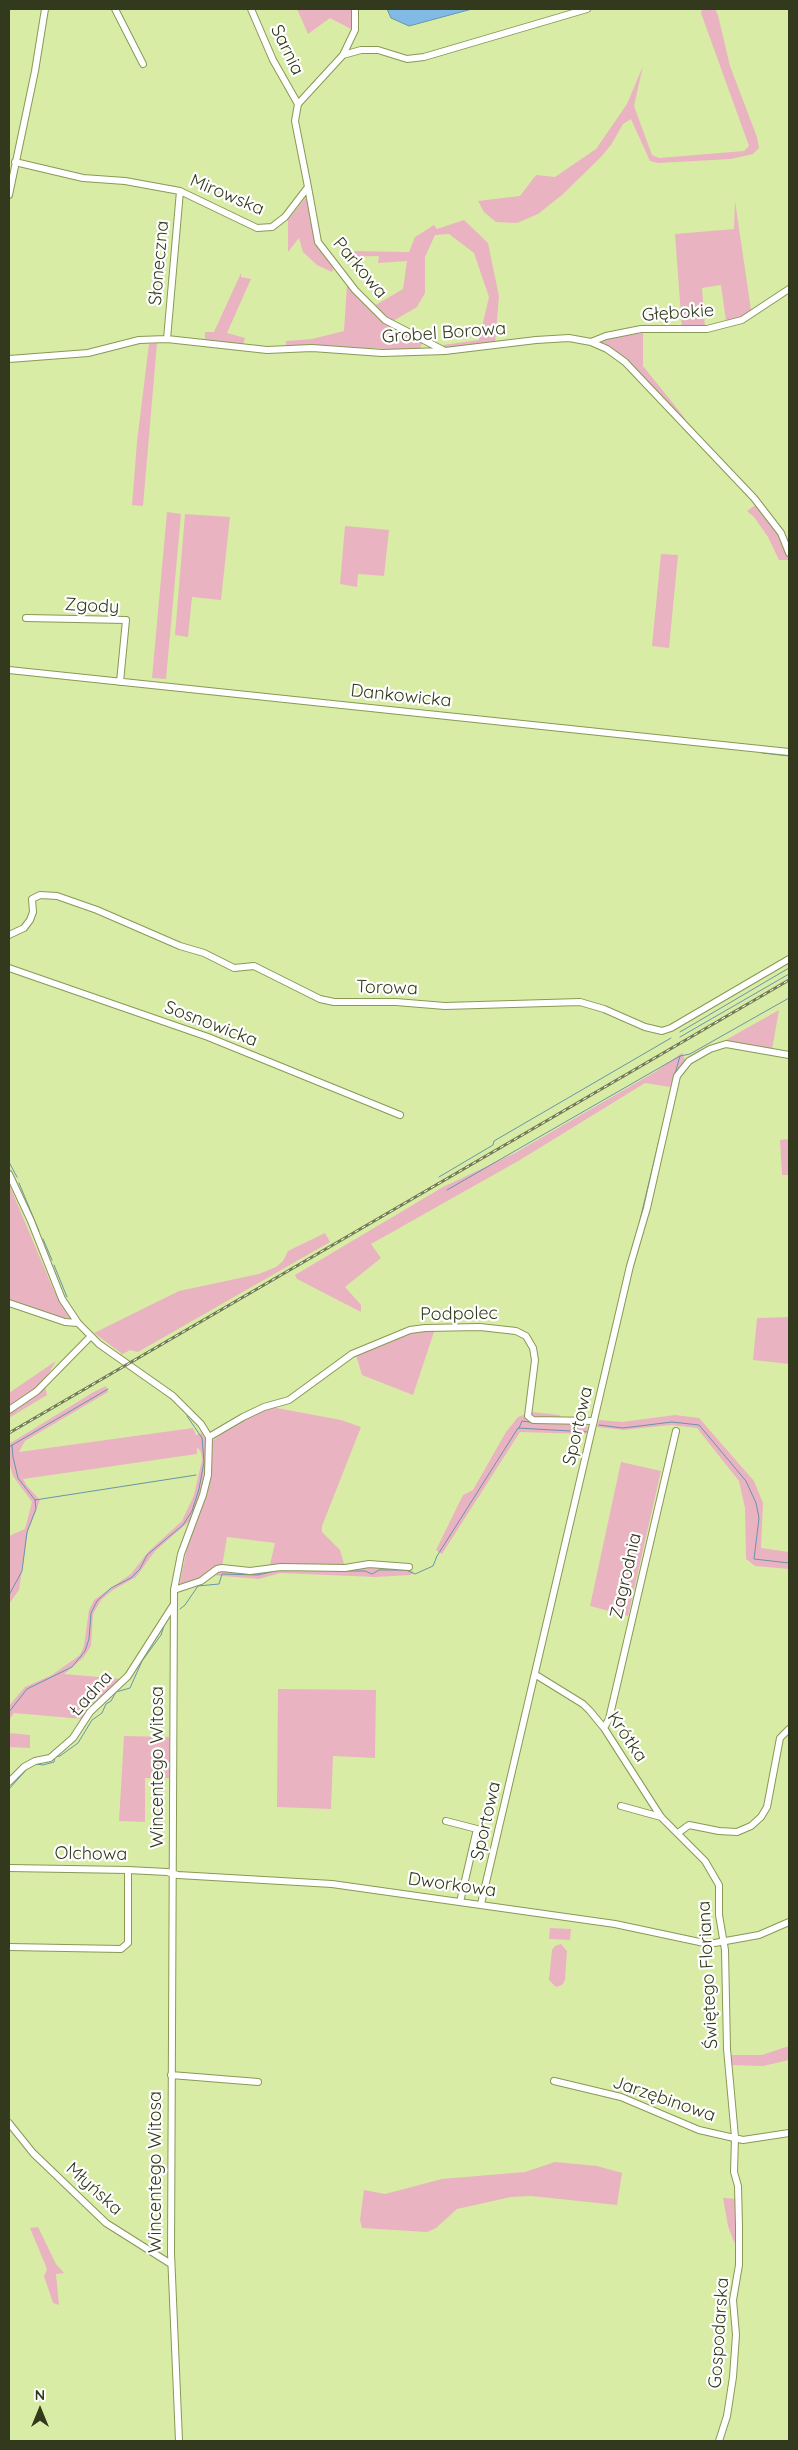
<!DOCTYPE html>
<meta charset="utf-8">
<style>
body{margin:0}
#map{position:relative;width:798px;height:2450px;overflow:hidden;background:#d9eca6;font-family:Quicksand,sans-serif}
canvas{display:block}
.frame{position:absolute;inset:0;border:10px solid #32391d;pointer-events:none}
.north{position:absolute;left:15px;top:2385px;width:50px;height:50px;-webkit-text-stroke:4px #fff;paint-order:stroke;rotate:0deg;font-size:14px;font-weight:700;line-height:20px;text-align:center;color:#32391d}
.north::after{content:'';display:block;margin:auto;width:18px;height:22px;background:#32391d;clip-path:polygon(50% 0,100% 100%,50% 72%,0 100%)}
</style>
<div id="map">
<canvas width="798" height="2450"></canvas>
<div class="frame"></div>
<div class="north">N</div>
</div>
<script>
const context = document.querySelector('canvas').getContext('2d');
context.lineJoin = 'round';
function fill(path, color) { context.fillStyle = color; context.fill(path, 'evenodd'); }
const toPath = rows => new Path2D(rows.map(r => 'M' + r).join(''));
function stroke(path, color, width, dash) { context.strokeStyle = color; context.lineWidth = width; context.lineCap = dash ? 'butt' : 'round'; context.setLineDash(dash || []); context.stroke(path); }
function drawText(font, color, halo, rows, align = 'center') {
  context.font = font + ' Quicksand,sans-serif'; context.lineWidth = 4.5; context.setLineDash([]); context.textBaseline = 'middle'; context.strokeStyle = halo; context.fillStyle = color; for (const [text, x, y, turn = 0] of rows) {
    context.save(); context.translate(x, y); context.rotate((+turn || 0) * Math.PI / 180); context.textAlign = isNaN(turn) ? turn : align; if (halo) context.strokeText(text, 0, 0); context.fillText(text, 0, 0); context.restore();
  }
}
const green = toPath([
 [297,9,354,9,353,30,330,18,308,34],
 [702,9,715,9,718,15,730,66,757,137,759,148,753,154,731,159,658,163,650,161,631,119,623,124,611,145,601,157,562,195,538,214,517,223,496,222,484,212,478,201,520,196,536,175,555,177,596,149,627,104,643,66,634,106,652,155,659,158,744,151,749,146,701,13],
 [307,196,315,244,334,268,332,272,317,265,303,252,299,238,288,252,288,220],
 [735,201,751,310,741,317,726,321,721,285,702,288,705,327,682,328,675,234,734,229],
 [464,220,488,243,499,296,495,344,445,349,443,345,479,340,489,297,474,253,449,234,435,235,425,257,425,293,417,307,393,321,374,306,403,289,407,261,378,263,379,256,347,257,347,251,409,252,415,237,434,225,437,229],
 [241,273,241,277,251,279,227,333,245,338,243,345,205,339,205,332,214,332],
 [347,284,384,321,422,342,420,350,286,345,286,341,312,339,344,331],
 [643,333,643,366,684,417,688,425,627,361,597,342,607,338],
 [157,343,143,506,132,505,137,442,149,344],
 [757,504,778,533,789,560,779,560,768,537,754,517,747,511],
 [167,512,181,514,166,679,152,678],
 [185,514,230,517,221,600,192,597,188,637,175,635],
 [345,526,389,530,384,576,358,574,357,587,340,584],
 [661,554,678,555,669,648,652,646],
 [779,1010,772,1050,724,1041],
 [682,1053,686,1062,675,1074,670,1087,645,1083,520,1160,371,1244,381,1258,345,1287,361,1305,361,1312,297,1279,295,1275,443,1187,515,1153,655,1072],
 [789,1139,789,1175,782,1175,780,1140],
 [9,1184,54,1291,71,1318,66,1320,9,1300],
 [325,1233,330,1242,138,1352,130,1350,121,1355,121,1353,94,1333,179,1291,259,1274,276,1267,283,1261,288,1251],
 [789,1317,789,1364,753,1360,757,1318],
 [435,1329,413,1395,362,1375,356,1355,410,1332],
 [56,1361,44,1381,47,1395,9,1418,9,1393],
 [106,1386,108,1392,25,1441,19,1452,193,1428,196,1435,202,1433,205,1439,205,1467,200,1495,193,1518,155,1551,136,1577,113,1590,101,1600,93,1614,91,1646,83,1658,64,1674,121,1679,83,1719,14,1713,9,1720,9,1706,25,1687,52,1675,80,1655,84,1646,89,1610,94,1600,131,1574,148,1552,182,1521,194,1495,202,1460,201,1452,197,1447,197,1454,23,1479,27,1486,40,1500,28,1531,19,1590,9,1604,9,1536,25,1529,32,1502,13,1476,9,1462,9,1444,92,1393],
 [271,1407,341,1420,361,1427,322,1526,322,1532,340,1550,345,1567,269,1569,275,1543,227,1537,222,1567,200,1580,179,1587,187,1548,207,1495,211,1475,212,1441,244,1418],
 [532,1412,559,1415,569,1423,585,1423,588,1428,585,1434,520,1432,442,1554,436,1550,463,1495,473,1490,506,1432,518,1417],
 [675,1415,699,1418,754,1481,763,1503,761,1548,789,1552,789,1569,755,1566,746,1559,745,1508,739,1481,697,1428,671,1425,623,1430,597,1427,599,1420,622,1422],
 [621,1462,661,1471,628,1616,590,1606],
 [369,1566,409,1569,414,1572,410,1575,376,1577,280,1573,259,1579,211,1575,218,1570],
 [278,1689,376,1690,375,1758,333,1756,331,1809,277,1807],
 [9,1733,30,1735,30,1748,9,1747],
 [124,1736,169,1737,169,1778,145,1778,145,1822,119,1821],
 [550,1928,571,1929,570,1940,549,1939],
 [561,1944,567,1951,565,1980,562,1985,556,1987,549,1980,552,1950,555,1946],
 [789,2046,789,2060,763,2066,731,2065,731,2055,762,2055],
 [555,2162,597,2166,622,2173,617,2205,531,2196,511,2197,457,2209,436,2228,427,2232,362,2228,360,2220,364,2190,385,2194,442,2179,525,2172],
 [723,2198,737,2199,737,2244,734,2242,728,2226],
 [38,2227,56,2264,64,2273,56,2274,59,2305,53,2303,44,2276,47,2270,45,2264,30,2228]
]);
const water = toPath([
 [387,9,472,9,409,26,391,18,387,9]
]);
const stream = toPath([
 [762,753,789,756],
 [680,1032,789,968],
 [680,1037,789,974],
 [675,1074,680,1056,690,1054,789,998],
 [9,1162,17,1177],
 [439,1177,493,1145,494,1141,671,1038],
 [19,1183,39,1231],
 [447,1190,680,1056],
 [640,1220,665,1115],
 [43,1239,52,1260],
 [54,1265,67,1297],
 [545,1423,586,1424],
 [599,1425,623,1428,672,1422,699,1425,746,1481,756,1503,759,1518,754,1559,789,1563],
 [519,1428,522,1421,537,1423],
 [9,1447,108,1389],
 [35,1500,196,1475],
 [334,1571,365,1571,372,1574,379,1570,406,1570,415,1574,433,1566,437,1556,518,1428,588,1432],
 [9,1595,22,1571,27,1532,36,1509,35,1500,18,1478,13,1457,12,1445],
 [180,1609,185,1605,198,1586,219,1584,222,1574,258,1575,275,1571],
 [9,1712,27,1689,72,1667,85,1651,89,1639,91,1613,97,1601,111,1588,131,1578,140,1569,147,1555,183,1525,192,1511,199,1489,204,1462,202,1438,187,1416],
 [36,1764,43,1765,54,1762,55,1757,60,1756,78,1743,92,1720,102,1713,106,1704,111,1701,116,1692,130,1688,142,1661,161,1635,164,1626],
 [9,1789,27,1769]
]);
const minor = toPath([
 [115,9,143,64],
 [251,9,273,60,298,104],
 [343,55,355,30,355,9],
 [15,162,83,178,125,181,180,191,257,228,272,227,285,217,308,187,295,121,298,104,343,55,361,50,378,50,407,59,424,57,587,9],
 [308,187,318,242,355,290,385,320,443,350],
 [9,195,35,71,45,9],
 [167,339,180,191],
 [591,342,606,336,641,329,707,329,742,320,789,289],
 [9,359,88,353,139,340,167,339,267,350,312,348,382,353,445,351,536,340,569,338,591,342,607,349,625,362,754,498,781,533,789,553],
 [26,618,126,620,120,682],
 [9,670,789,752],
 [9,935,24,928,30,920,33,912,32,899,40,895,57,896,97,910,180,946,204,953,234,968,254,966,320,999,334,1002,396,1002,445,1006,580,1002,604,1009,645,1027,662,1031,671,1028,789,959],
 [9,968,208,1037,400,1115],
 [9,1174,31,1221,62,1299,78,1323,99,1344,173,1396,201,1424,209,1437,208,1475,203,1495,181,1554,174,1590,171,2253,179,2441],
 [9,1303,65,1322,78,1323],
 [9,1410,37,1391,90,1337],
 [209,1437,243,1417,264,1407,289,1400,352,1354,410,1330,425,1328,480,1327,516,1331,526,1336,533,1348,535,1360,528,1416,533,1420,594,1421],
 [174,1590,201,1581,217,1569,222,1568,250,1571,281,1567,345,1568,369,1564,409,1567],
 [536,1675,583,1704,590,1711,604,1728,661,1817,705,1861,719,1885,719,1915,725,1950,727,2049,735,2137,734,2172,738,2186,739,2226,739,2265,733,2300,736,2335,733,2377,727,2416,719,2441],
 [604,1728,609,1719,676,1431],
 [9,1782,24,1767,35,1761,50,1758,73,1738,90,1712,128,1676,174,1604],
 [621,1806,661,1817],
 [446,1821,477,1829,460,1902],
 [678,1833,689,1825,719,1831,737,1832,751,1826,761,1817,767,1807,780,1738,789,1729],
 [9,1868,128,1870,167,1872,178,1875,332,1884,615,1924,709,1944,759,1935,789,1922],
 [481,1904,630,1266,647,1208,677,1076,689,1061,710,1049,726,1044,789,1055],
 [9,1947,121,1949,128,1943,128,1870],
 [171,2075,258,2082],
 [554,2081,621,2097,699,2130,743,2140,789,2133],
 [9,2123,33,2153,106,2223,171,2264]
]);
const rail = toPath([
 [9,1433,789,980]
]);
const streetNames = [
 ["Sarnia",287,50,64],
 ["Mirowska",227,195,23],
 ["Słoneczna",159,263,-85],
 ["Parkowa",360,268,50],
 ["Głębokie",678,313,-4],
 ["Grobel Borowa",444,333,-4],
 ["Zgody",92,606,3],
 ["Dankowicka",401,696,6],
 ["Torowa",387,988,2],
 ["Sosnowicka",211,1024,21],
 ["Podpolec",459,1314,-1],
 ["Sportowa",578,1426,-77],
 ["Zagrodnia",626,1576,-77],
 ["Ładna",91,1694,-48],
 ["Krótka",627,1737,56],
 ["Wincentego Witosa",158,1767,-90],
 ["Sportowa",486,1821,-77],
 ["Olchowa",91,1854,1],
 ["Dworkowa",452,1885,8],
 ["Świętego Floriana",708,1975,-93],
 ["Jarzębinowa",664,2099,19],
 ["Wincentego Witosa",156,2172,-90],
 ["Młyńska",94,2189,42],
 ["Gospodarska",719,2333,-86]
];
fill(green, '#e9b3c2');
fill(water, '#81bbe5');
stroke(water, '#6994a9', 1);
stroke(stream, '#6994a9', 1);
stroke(minor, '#889956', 8);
stroke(minor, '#fff', 6);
stroke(rail, '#717c51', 3);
stroke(rail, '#fff', 1, [4]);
drawText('18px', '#32391d', '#fff', streetNames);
</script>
